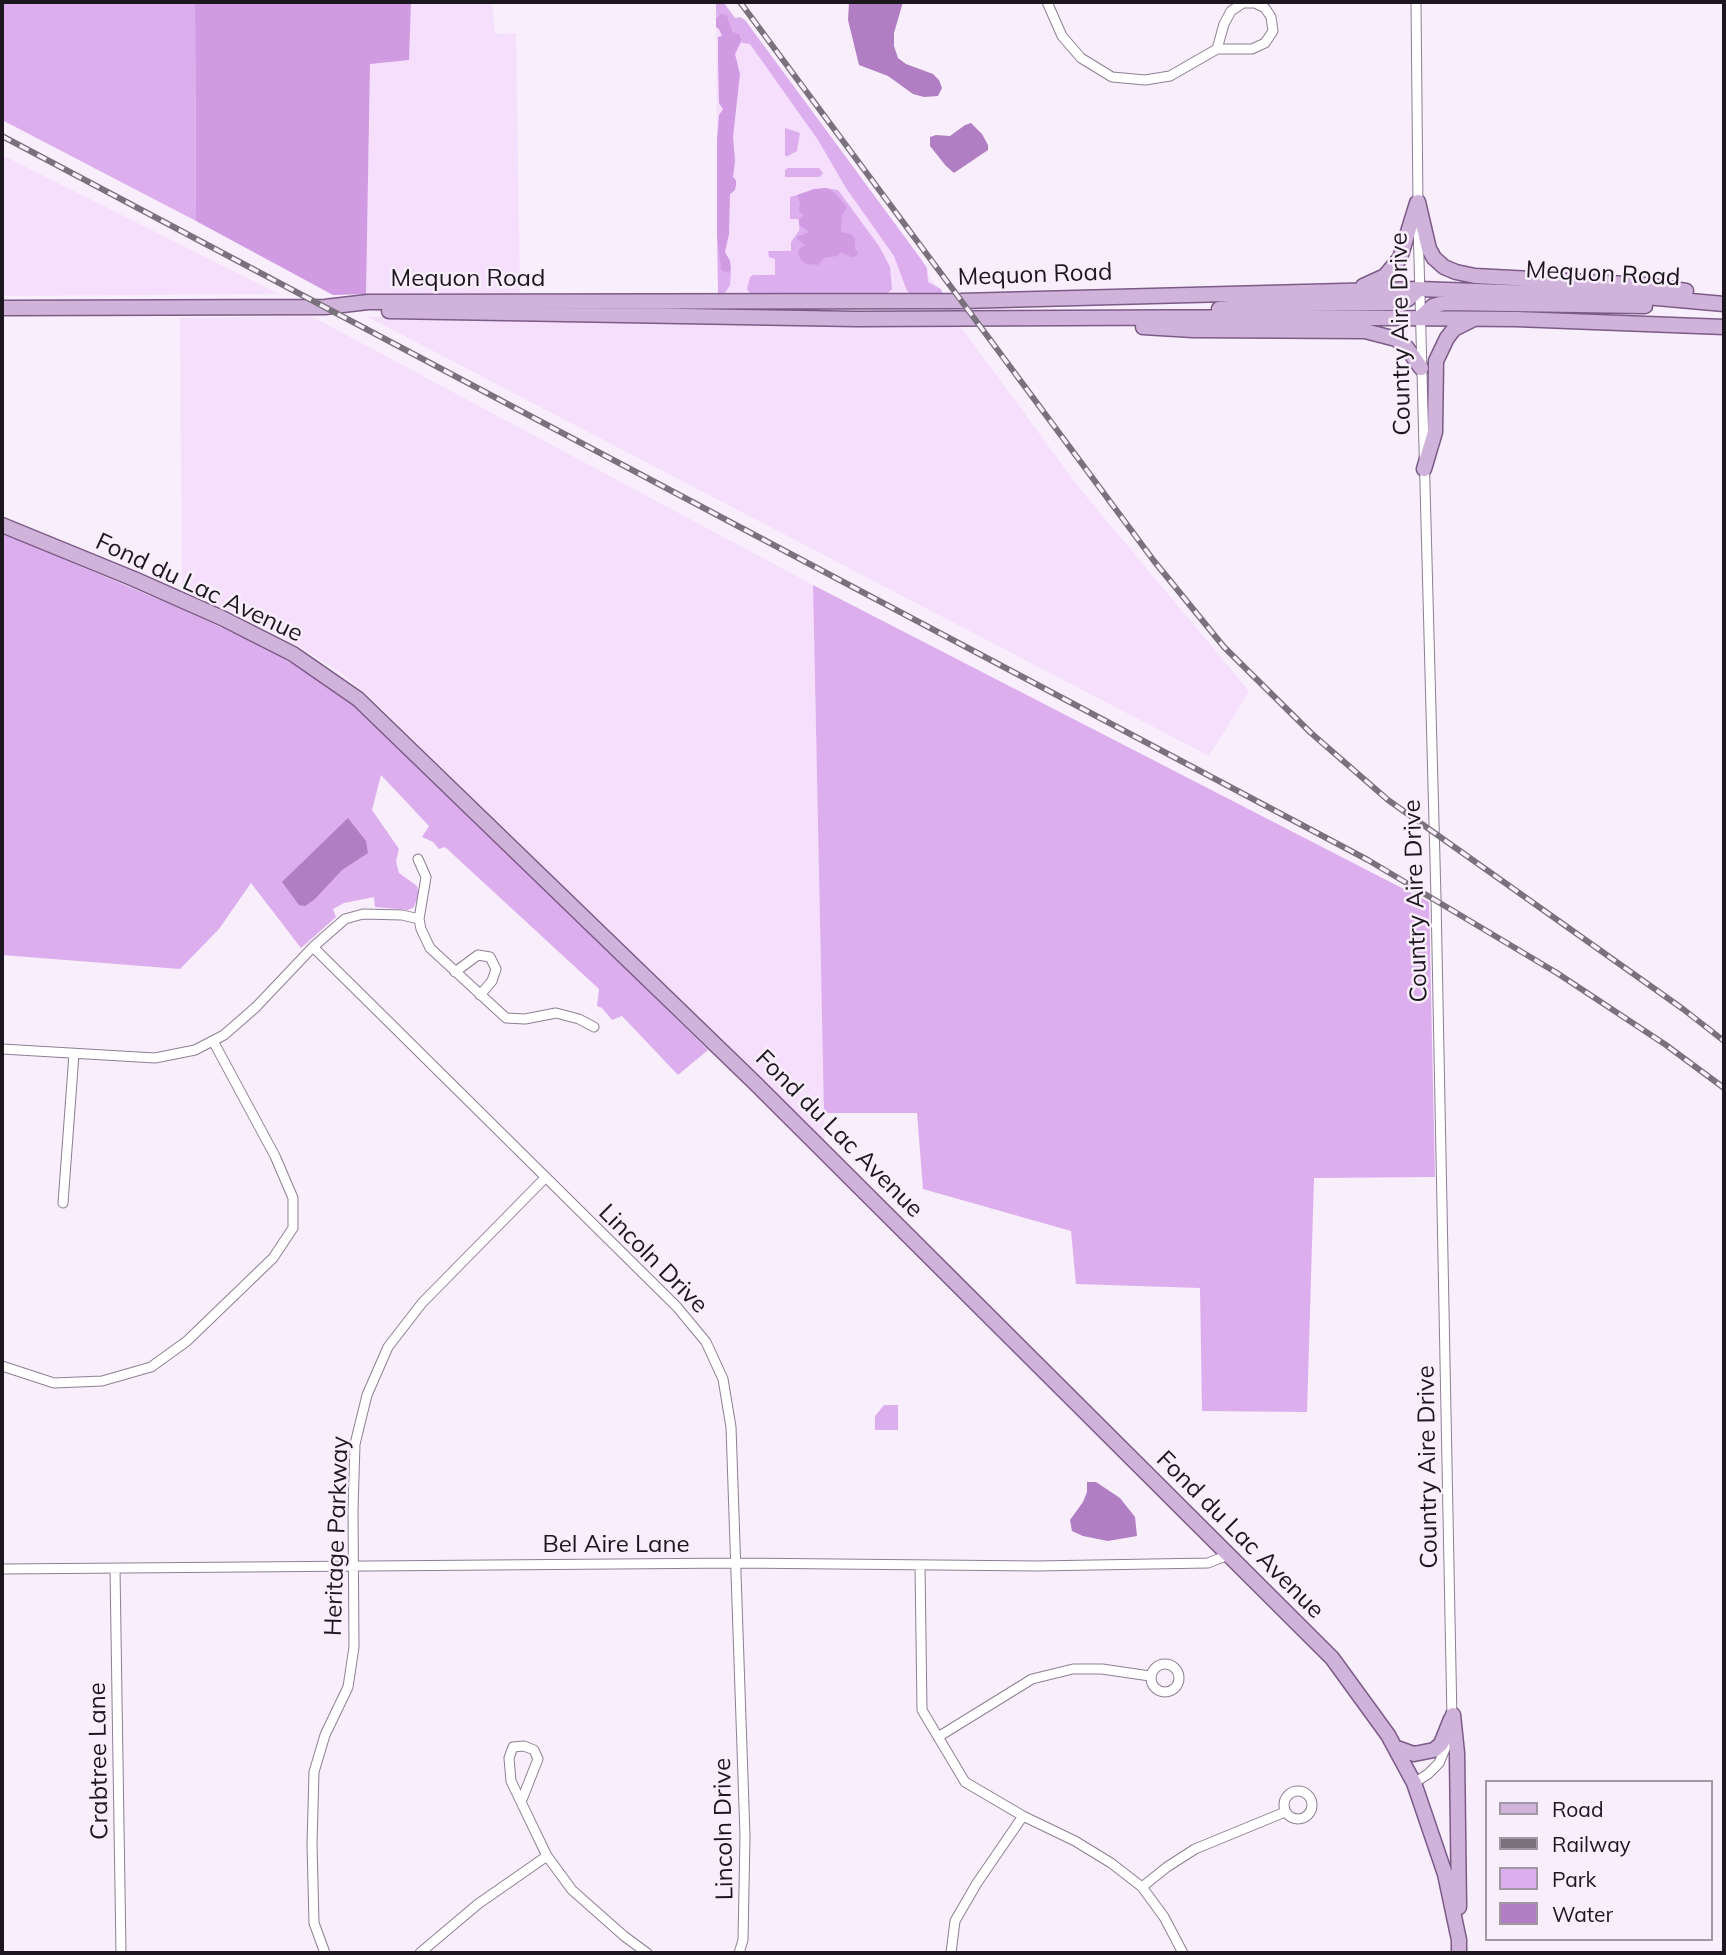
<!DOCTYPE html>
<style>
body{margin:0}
#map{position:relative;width:1726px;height:1955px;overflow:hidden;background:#f8eefc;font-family:Mulish,sans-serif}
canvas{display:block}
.frame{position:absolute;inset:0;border:4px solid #1c161e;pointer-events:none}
.legend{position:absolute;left:1485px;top:1780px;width:228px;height:161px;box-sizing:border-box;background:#f8eefc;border:2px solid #a098a3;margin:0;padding:9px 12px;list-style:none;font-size:21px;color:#1c161e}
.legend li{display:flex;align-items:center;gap:14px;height:35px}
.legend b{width:35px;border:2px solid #a098a3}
</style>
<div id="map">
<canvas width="1726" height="1955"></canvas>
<div class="frame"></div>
<ul class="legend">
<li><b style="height:9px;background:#d0b3da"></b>Road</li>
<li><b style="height:9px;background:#79717c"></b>Railway</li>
<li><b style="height:19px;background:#ddaeee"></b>Park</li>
<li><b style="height:19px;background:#b17ec3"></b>Water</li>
</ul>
</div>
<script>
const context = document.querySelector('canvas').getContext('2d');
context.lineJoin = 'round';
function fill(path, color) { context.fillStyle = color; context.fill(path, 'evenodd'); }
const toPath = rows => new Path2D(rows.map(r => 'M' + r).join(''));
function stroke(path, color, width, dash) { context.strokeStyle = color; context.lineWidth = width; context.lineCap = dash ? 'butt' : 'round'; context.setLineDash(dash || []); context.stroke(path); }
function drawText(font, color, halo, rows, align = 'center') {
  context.font = font + ' Mulish,sans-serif'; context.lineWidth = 5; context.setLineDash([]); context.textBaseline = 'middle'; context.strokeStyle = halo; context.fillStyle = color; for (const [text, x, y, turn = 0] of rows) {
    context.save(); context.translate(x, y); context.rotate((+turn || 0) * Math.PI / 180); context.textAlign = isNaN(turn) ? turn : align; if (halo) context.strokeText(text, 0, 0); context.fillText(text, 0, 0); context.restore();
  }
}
const built = toPath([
 [411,2,492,2,495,34,516,33,520,293,366,294,370,63,409,60],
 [716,2,723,2,943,295,718,293],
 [2,155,279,294,2,296],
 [952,315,1080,489,1249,691,1209,756,368,317],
 [311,316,813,585,825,1144,372,699,341,673,302,648,238,614,182,591,180,318]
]);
const green = toPath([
 [2,2,195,2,196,221,2,120],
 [716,2,723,2,735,18,740,17,745,20,921,259,927,268,928,282,941,289,943,295,913,295,907,291,894,256,846,188,818,140,750,44,742,43,741,36,734,34,727,15,718,15,716,18],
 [785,128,800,133,797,151,788,156,785,156],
 [788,168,819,168,823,173,820,177,785,177,785,170],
 [824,188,838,190,879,246,890,267,892,289,885,295,751,295,747,289,750,277,753,275,775,275,775,259,769,257,768,251,791,251,791,242,799,231,800,223,798,219,790,219,790,197],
 [717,236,721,258,729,272,731,270,730,285,725,293,718,293],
 [2,533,179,608,266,648,316,678,371,718,708,1050,678,1075,622,1016,612,1020,602,1008,597,1006,599,989,445,847,439,849,433,842,422,837,429,826,381,775,372,810,399,849,396,861,399,873,417,886,419,893,414,907,408,910,375,907,374,897,344,903,333,909,336,917,301,948,251,883,219,929,180,969,2,955],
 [813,585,1429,902,1435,1177,1314,1178,1307,1412,1202,1411,1200,1288,1076,1284,1071,1231,923,1189,917,1113,824,1113],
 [884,1405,898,1405,898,1430,875,1430,875,1416]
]);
const forest = toPath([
 [195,2,411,2,409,60,370,64,366,294,333,295,196,221],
 [720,14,727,15,733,32,740,35,742,40,735,54,740,74,733,137,735,161,733,177,736,180,736,185,735,190,730,194,729,234,725,252,730,261,731,270,728,273,721,270,717,236,717,140,719,115,723,109,719,103,718,60,718,37,722,36,719,29,716,27,716,18],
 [827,188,835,193,847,207,842,215,841,232,851,234,855,239,855,249,858,253,855,257,851,257,841,252,837,256,824,258,818,265,807,264,802,261,798,254,799,249,805,245,797,239,797,237,809,232,799,225,799,220,804,215,799,211,800,203,797,195,814,189]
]);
const water = toPath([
 [849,2,903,2,894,33,894,46,898,58,906,64,933,74,939,80,942,88,938,96,924,97,913,94,888,76,859,65,848,20],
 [971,123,982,134,988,145,988,150,954,173,946,166,930,146,930,137,936,135,950,136,965,125],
 [348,818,366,841,368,853,342,870,315,899,305,906,299,905,282,882],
 [1087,1482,1096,1482,1120,1498,1135,1517,1137,1536,1108,1541,1083,1536,1072,1531,1070,1520,1083,1502,1087,1492]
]);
const street = toPath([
 [1047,2,1062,36,1081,58,1112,77,1145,80,1170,76,1217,49,1252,49,1265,43,1273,31,1271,17,1265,8,1255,3,1243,3,1231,11,1224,24,1217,49],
 [1416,2,1418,205],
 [1418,222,1436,898,1452,1720],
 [418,859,426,877,419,919,421,929,430,948,506,1018,525,1019,556,1013,579,1019,594,1027],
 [313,947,677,1307,706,1342,723,1379,731,1427,745,1836,743,1940,739,1953],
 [455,972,478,955,490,957,496,969,492,981,480,995],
 [2,1049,155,1058,195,1050,224,1035,256,1007,313,947,345,919,363,914,402,915,419,919],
 [63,1203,74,1054],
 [2,1366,54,1383,102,1381,151,1367,187,1341,273,1258,293,1228,293,1198,275,1156,213,1041],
 [920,1565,922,1710,965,1782,1023,1816,1075,1841,1111,1863,1142,1887,1164,1917,1183,1953],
 [2,1569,736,1563,1037,1566,1208,1563,1228,1555],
 [115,1569,121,1953],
 '1151 1678a14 14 0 1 1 28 0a14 14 0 1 1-28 0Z',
 [938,1737,1032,1679,1073,1669,1102,1669,1150,1676],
 [1414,1783,1428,1774,1439,1763,1450,1737],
 '1284 1805a14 14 0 1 1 28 0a14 14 0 1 1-28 0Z',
 [521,1802,538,1759,534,1750,524,1746,513,1747,509,1758,511,1781,521,1802,547,1856,572,1890,624,1936,647,1953],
 [1142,1887,1167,1867,1195,1849,1285,1812],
 [325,1953,314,1923,312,1844,314,1772,325,1735,348,1687,354,1647,353,1510,355,1444,367,1395,388,1347,422,1303,545,1178],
 [420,1953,478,1904,547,1856],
 [951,1953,955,1921,977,1883,1023,1816]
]);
const primary = toPath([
 [1418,202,1429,249,1434,258,1444,267,1456,272,1475,276,1646,285,1686,291],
 [1363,286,1385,276,1400,258,1417,203],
 [2,308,325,307,368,302,961,301,1419,289,1646,297,1724,304],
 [1219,309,1272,304,1397,303,1408,299,1419,289],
 [389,311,857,319,1273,317,1516,319,1724,327],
 [1420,318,1433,306,1444,303,1645,306],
 [1143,327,1193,330,1365,331,1396,339,1407,348,1421,368],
 [1424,469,1435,432,1436,361,1447,338,1454,329,1472,320],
 [2,525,134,579,222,618,293,654,358,699,755,1083,1332,1658,1388,1735,1414,1783,1445,1874,1459,1940,1459,1953],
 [1453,1715,1457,1753,1459,1907],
 [1397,1748,1414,1754,1434,1750,1441,1744,1451,1719]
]);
const rail = toPath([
 [740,2,1154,561,1224,647,1311,733,1388,800,1683,1009,1724,1041],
 [2,136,1368,860,1557,973,1666,1045,1724,1088]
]);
const streetNames = [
 ["Mequon Road",1603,274,3],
 ["Mequon Road",1035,275,-2],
 ["Mequon Road",468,279],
 ["Country Aire Drive",1401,334,-91],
 ["Fond du Lac Avenue",199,588,25],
 ["Country Aire Drive",1416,901,-92],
 ["Fond du Lac Avenue",839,1134,45],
 ["Lincoln Drive",653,1259,45],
 ["Country Aire Drive",1428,1467,-91],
 ["Fond du Lac Avenue",1240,1535,45],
 ["Heritage Parkway",337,1536,-88],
 ["Bel Aire Lane",616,1545],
 ["Crabtree Lane",99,1761,-91],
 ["Lincoln Drive",724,1829,-91]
];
fill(built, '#f5dffd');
fill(green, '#ddaeee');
fill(forest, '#d09be3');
fill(water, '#b17ec3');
stroke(street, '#8f7f95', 11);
stroke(primary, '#7c5b88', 17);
stroke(street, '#fff', 9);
stroke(primary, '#d0b3da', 14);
stroke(rail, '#79717c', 6);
stroke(rail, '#f8eefc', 3.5, [10]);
drawText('24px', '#1c161e', '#f8eefc', streetNames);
</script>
